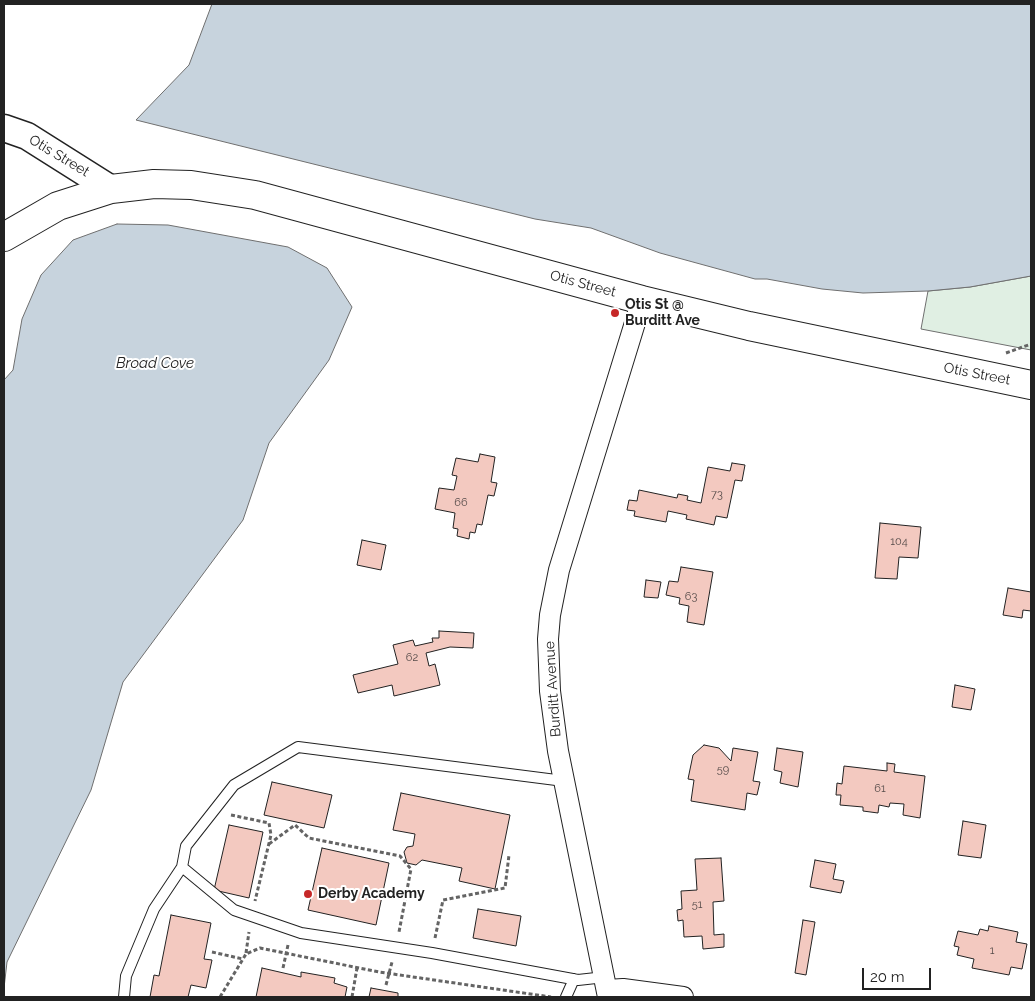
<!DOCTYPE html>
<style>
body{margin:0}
#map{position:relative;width:1035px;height:1001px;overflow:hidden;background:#fff;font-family:Raleway,sans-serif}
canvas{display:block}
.frame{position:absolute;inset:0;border:5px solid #222;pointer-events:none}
.scale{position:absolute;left:862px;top:968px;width:69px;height:22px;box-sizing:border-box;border:2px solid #222;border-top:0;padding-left:6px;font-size:15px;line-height:18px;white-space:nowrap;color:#222;-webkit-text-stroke:4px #fff;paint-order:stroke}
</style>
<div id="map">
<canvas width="1035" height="1001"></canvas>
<div class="frame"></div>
<div class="scale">20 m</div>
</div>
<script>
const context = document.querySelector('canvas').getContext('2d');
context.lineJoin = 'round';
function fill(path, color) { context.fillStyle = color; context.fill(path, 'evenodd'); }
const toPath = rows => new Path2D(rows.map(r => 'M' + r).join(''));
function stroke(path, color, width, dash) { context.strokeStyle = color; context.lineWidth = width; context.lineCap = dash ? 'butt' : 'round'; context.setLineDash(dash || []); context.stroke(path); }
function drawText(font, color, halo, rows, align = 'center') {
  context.font = font + ' Raleway,sans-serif'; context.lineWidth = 4; context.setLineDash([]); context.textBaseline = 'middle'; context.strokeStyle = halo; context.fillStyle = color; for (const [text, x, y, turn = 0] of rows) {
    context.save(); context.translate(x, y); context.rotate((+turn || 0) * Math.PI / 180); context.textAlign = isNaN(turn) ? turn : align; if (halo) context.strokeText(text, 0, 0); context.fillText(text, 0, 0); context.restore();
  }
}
const green = toPath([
 [1031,276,1031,350,921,329,928,291,970,287,1031,276]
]);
const water = toPath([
 [212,4,1031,4,1031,276,970,287,928,291,863,293,822,289,767,279,755,279,660,253,591,228,535,219,136,120,189,65,212,4],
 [117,224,168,225,288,247,327,268,352,307,329,360,269,443,243,520,123,682,91,790,7,962,4,988,4,380,13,370,22,319,41,275,73,240,117,224]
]);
const building = toPath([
 [480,454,495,457,491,482,497,483,494,496,488,495,482,525,477,524,475,533,470,532,469,539,457,536,458,529,453,528,455,513,435,509,439,488,454,490,457,476,452,475,456,458,478,462,480,454],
 [732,463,745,465,742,481,735,480,727,518,716,516,714,525,686,519,687,515,668,511,666,522,634,516,635,511,627,510,629,500,637,501,639,490,677,498,678,494,688,496,687,500,701,503,708,467,730,471,732,463],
 [880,523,921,527,918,558,899,557,897,579,875,578,880,523],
 [362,540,386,545,381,570,357,565,362,540],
 [681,567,713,572,704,625,687,622,689,606,679,604,680,598,666,595,669,581,678,582,681,567],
 [646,580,661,582,658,598,644,597,646,580],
 [1008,588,1031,592,1031,611,1023,610,1022,618,1003,615,1008,588],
 [439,631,474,633,473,648,450,647,426,653,429,666,435,664,440,685,394,696,392,685,358,693,353,675,398,664,393,645,413,640,415,646,433,642,432,638,439,638,439,631],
 [955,685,975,689,971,710,952,707,955,685],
 [704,745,719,748,731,761,733,748,758,752,753,781,760,782,757,795,747,793,745,810,691,801,694,780,688,779,693,755,704,745],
 [777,748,803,752,798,787,780,783,782,772,774,770,777,748],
 [887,763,895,764,894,772,925,776,920,818,903,815,904,804,890,803,889,807,879,805,878,813,863,811,863,807,840,805,841,795,836,795,837,783,842,784,844,766,887,771,887,763],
 [272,782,332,795,324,828,264,815,272,782],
 [401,793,510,815,495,889,459,881,462,868,422,860,416,865,407,863,404,852,407,847,413,846,415,834,393,830,401,793],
 [963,821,986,825,981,858,958,855,963,821],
 [229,825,263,832,249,898,214,890,229,825],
 [322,848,389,863,376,925,308,910,322,848],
 [721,858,724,901,713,902,714,935,724,934,724,947,703,949,702,936,684,937,683,920,678,921,677,910,682,909,681,891,697,890,695,859,721,858],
 [815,860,836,864,833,879,844,881,841,893,810,887,815,860],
 [478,909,521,916,516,946,473,938,478,909],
 [171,915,211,923,204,959,212,960,206,988,191,985,188,997,150,997,154,975,159,976,171,915],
 [803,920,815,922,806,975,795,973,803,920],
 [989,926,1018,932,1016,942,1027,944,1022,969,1011,967,1009,975,972,968,974,959,957,955,959,947,954,946,958,931,978,935,980,929,988,931,989,926],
 [262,968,301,977,301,972,335,978,334,983,347,987,345,997,256,997,262,968],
 [371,988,398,993,398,997,362,997,369,997,371,988]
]);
const path = toPath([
 [1006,353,1031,344],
 [231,815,269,823,271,835,255,901],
 [269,844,295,825,309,838,400,856,411,869,399,932],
 [435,938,443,900,505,888,509,855],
 [212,952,243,959],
 [246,953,249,932],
 [283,968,288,945],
 [386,985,392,962],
 [220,997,246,954,260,948,379,972,551,997],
 [352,997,357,968]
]);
const service = toPath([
 [564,781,298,747,234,785,186,846,182,867,234,910,301,933,432,953,578,980,605,977],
 [124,997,126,976,154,909,182,867],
 [566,997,574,979]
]);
const minor = toPath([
 [607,990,623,989,683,997],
 [608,997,558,751,550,691,548,639,550,615,559,570,642,300]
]);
const tertiary = toPath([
 [4,128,27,136,111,189]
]);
const primary = toPath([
 [4,237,58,206,111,189,154,184,191,185,255,195,642,300,749,326,1031,385]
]);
const markers = [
 [615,313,5,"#c62828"],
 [308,894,5,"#c62828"]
];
const numberNames = [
 ["73",717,495],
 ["66",461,503],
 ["104",899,542],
 ["63",691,597],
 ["62",412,658],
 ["59",723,770],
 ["61",880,789],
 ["51",697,905],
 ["1",992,951]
];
const streetNames = [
 ["Otis Street",59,156,31],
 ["Otis Street",583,284,15],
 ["Otis Street",977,374,11],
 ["Burditt Avenue",553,689,-94]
];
const poiNames = [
 ["Otis St @",625,305],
 ["Burditt Ave",625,321],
 ["Derby Academy",318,894]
];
const waterNames = [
 ["Broad Cove",155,363]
];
fill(green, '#e0efe3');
stroke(green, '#6f6f6f', 1);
fill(water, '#c7d3dd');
stroke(water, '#6f6f6f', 1);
fill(building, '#f3c9c0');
stroke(building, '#222', 1);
stroke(service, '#222', 12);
stroke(minor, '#222', 22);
stroke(tertiary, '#222', 29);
stroke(primary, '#222', 30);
stroke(path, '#646464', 3, [4, 2.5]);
stroke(service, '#fff', 10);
stroke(minor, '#fff', 20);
stroke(tertiary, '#fff', 26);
stroke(primary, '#fff', 28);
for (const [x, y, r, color] of markers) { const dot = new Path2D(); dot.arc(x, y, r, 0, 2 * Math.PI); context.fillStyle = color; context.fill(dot); stroke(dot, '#fff', 2); }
drawText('11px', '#564c4a', null, numberNames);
drawText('14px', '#222', '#fff', streetNames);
drawText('bold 14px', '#222', '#fff', poiNames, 'left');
drawText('italic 15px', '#222', '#fff', waterNames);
</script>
